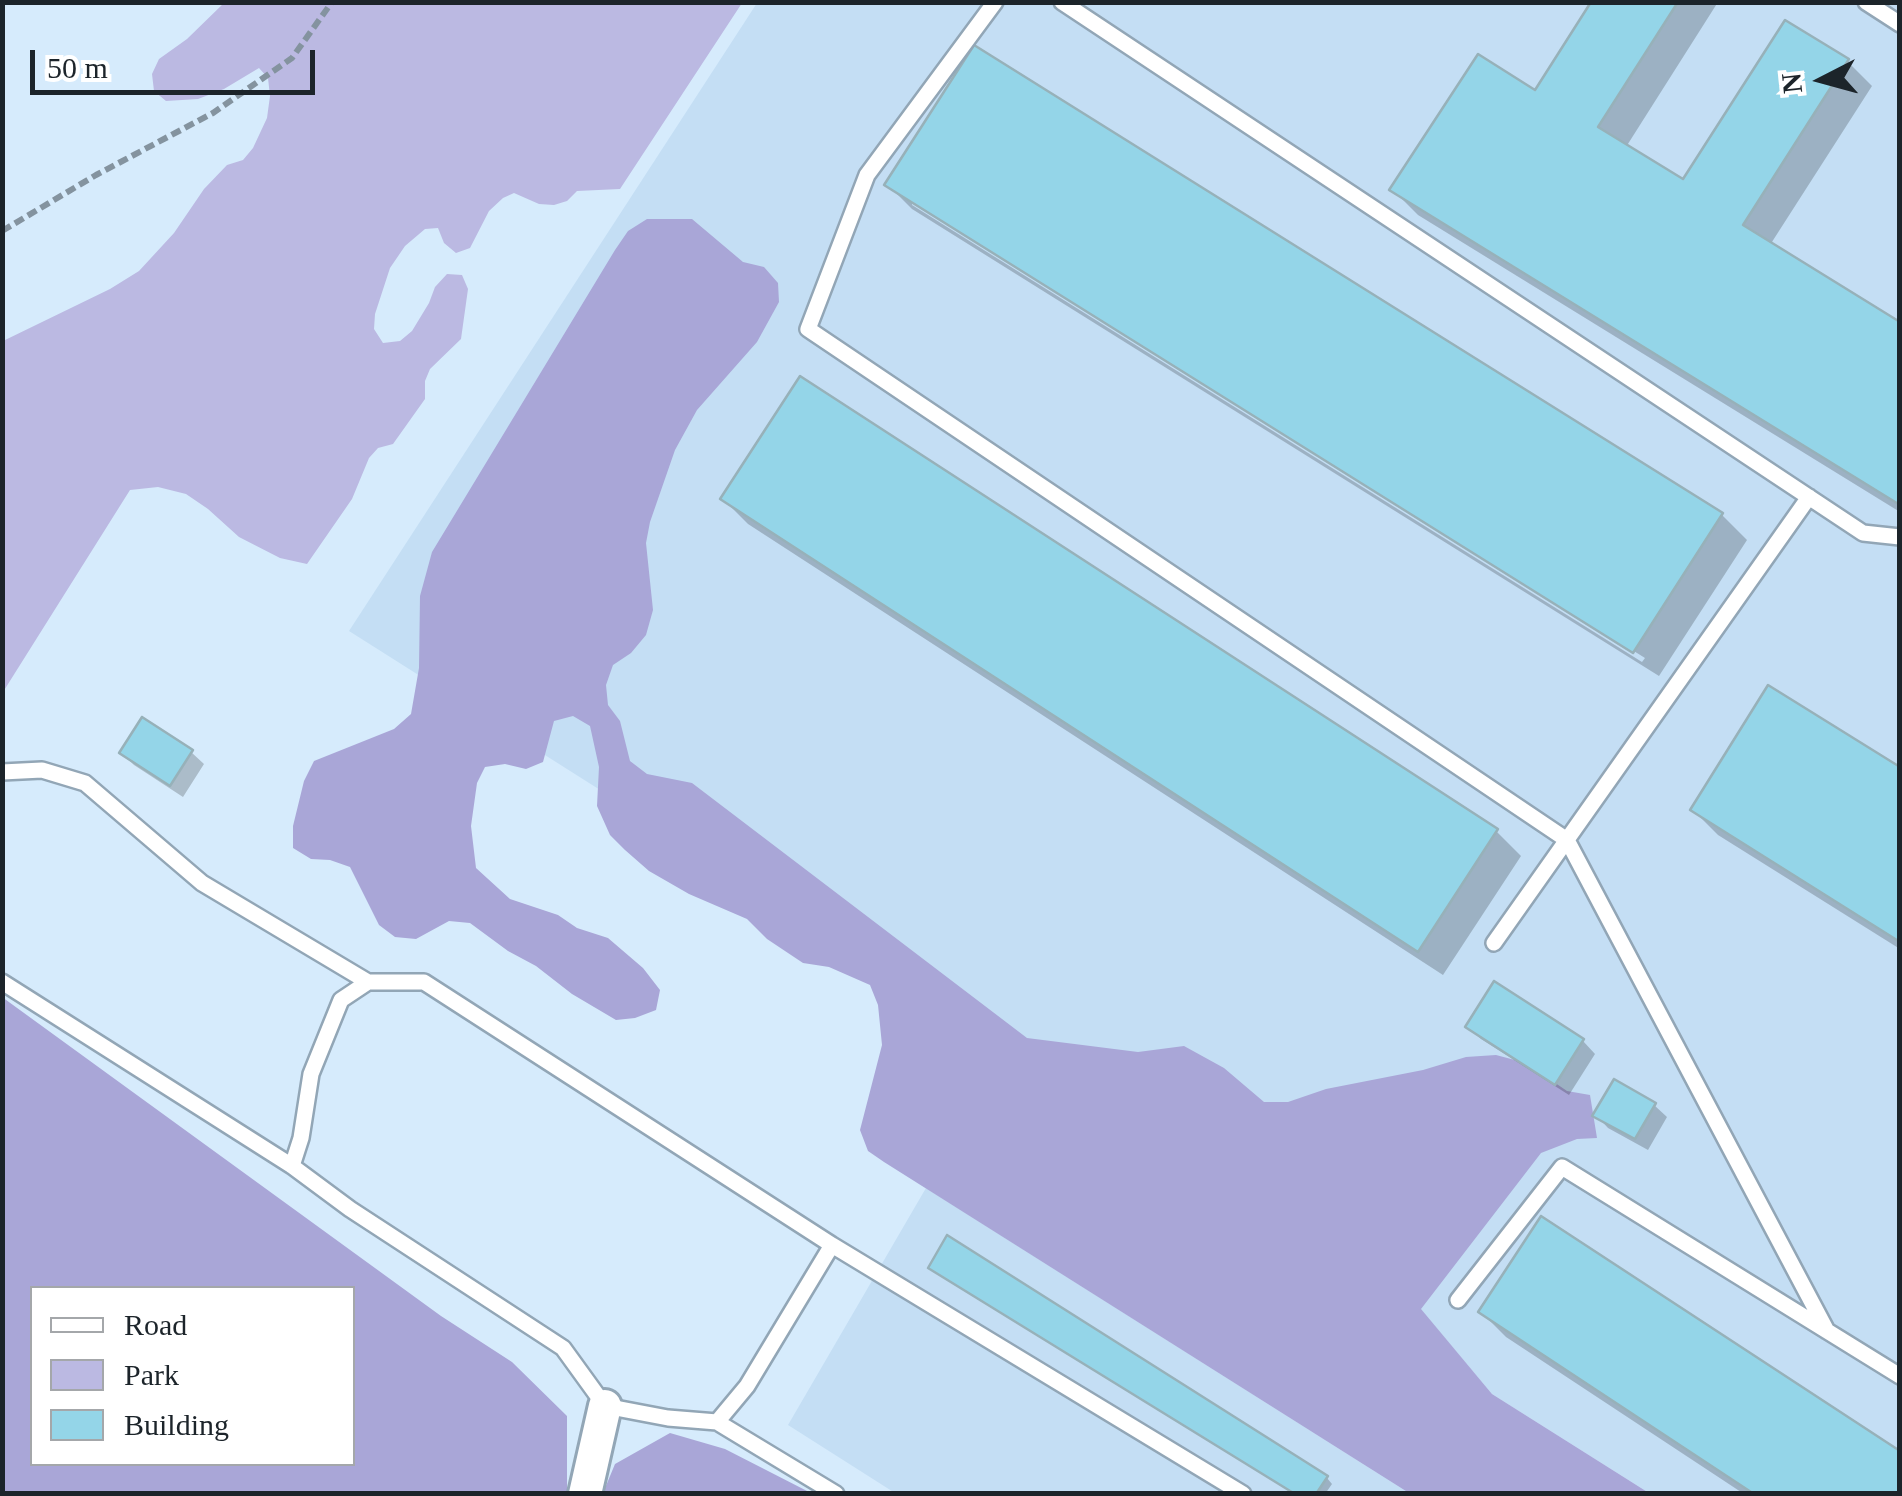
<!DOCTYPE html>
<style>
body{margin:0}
#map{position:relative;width:1902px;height:1496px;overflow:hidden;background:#d6ebfc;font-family:Georgia,serif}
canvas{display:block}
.frame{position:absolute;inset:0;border:5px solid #1c242a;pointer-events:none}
.legend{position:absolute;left:30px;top:1286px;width:325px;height:180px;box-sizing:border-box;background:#fff;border:2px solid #a4a7aa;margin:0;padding:12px 18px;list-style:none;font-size:30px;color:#1c242a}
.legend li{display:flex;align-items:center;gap:20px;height:50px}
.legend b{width:50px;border:2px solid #a4a7aa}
.north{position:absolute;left:1772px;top:30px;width:100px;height:100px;-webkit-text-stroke:8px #fff;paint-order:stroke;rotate:264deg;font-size:28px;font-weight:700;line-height:40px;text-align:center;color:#1c242a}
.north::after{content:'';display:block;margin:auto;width:35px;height:45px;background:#1c242a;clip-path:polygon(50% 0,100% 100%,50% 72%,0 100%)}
.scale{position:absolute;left:30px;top:50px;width:285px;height:45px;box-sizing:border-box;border:5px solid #1c242a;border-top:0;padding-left:12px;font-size:30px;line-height:35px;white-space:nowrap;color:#1c242a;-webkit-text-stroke:8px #fff;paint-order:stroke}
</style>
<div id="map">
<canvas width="1902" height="1496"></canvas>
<div class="frame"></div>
<ul class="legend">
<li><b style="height:12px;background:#fff"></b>Road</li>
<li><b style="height:28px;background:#bbb9e2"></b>Park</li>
<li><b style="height:28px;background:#94d5e8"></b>Building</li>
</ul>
<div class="north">N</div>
<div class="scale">50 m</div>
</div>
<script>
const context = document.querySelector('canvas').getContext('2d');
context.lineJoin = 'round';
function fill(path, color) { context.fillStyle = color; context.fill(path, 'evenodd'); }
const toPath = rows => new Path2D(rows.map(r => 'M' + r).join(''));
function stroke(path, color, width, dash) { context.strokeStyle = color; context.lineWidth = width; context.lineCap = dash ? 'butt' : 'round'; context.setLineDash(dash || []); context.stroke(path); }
const built = toPath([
 [757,3,1899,3,1899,1493,1649,1493,1492,1394,1420,1309,349,631],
 [926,1188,1409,1493,895,1493,788,1425]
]);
const green = toPath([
 [225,2,742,3,620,189,577,191,567,201,554,205,539,204,514,193,503,198,489,211,470,248,456,253,444,243,438,228,425,229,405,246,390,268,375,314,374,329,383,343,400,341,412,331,429,303,435,287,447,274,462,275,468,289,461,339,430,369,425,381,425,399,393,444,378,448,369,458,352,499,307,564,280,558,239,537,208,509,186,494,158,487,130,490,3,692,3,341,110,289,139,271,174,233,204,189,227,165,243,160,253,148,267,118,270,96,268,78,259,68,224,89,198,99,166,101,154,91,152,74,159,59,187,39]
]);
const forest = toPath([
 [647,219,692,219,743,262,764,267,778,283,779,302,757,342,697,410,675,450,650,522,646,543,653,610,646,635,631,653,613,665,606,685,608,705,620,721,630,761,647,774,692,783,1027,1038,1138,1052,1184,1046,1224,1068,1264,1102,1288,1102,1326,1089,1423,1070,1466,1057,1496,1055,1526,1063,1567,1091,1590,1095,1597,1138,1577,1139,1541,1153,1421,1309,1492,1394,1649,1493,1409,1493,884,1162,868,1151,860,1130,882,1045,878,1005,870,985,829,967,803,963,767,939,747,919,689,894,649,871,625,850,610,835,597,806,599,767,590,726,573,716,554,721,543,762,526,769,505,764,485,767,477,783,471,826,476,868,510,899,558,915,577,928,608,938,643,968,660,990,656,1010,635,1018,616,1020,572,994,536,966,508,951,470,923,449,921,416,939,395,937,379,925,350,867,330,860,311,859,293,848,293,826,304,781,314,761,394,729,411,714,419,668,420,596,432,552,615,250,628,231],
 [2,997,441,1316,512,1362,567,1416,567,1493,3,1493],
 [32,1288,352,1288,352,1464,32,1464],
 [670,1433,725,1449,811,1493,603,1493,615,1464]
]);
const shadow = toPath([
 [1594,2,1718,2,1626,147,1684,183,1847,61,1872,86,1770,245,1900,325,1900,512,1418,215,1393,190,1536,93],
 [975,49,1722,515,1747,540,1659,676,912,209,887,184],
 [912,200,1645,658,1642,662,912,205],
 [723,499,1496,831,1521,856,1443,975,748,524],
 [191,752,204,764,183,797,134,765,122,753],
 [1900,770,1900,949,1718,835,1693,810],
 [1495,985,1583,1041,1595,1054,1569,1095,1481,1039,1468,1026],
 [1654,1105,1667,1117,1648,1150,1608,1128,1596,1115],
 [948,1238,1327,1478,1332,1484,1325,1494,1295,1494],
 [1481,1312,1900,1494,1744,1494,1506,1337]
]);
const building = toPath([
 [1591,2,1678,2,1598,127,1683,179,1785,20,1849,59,1743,225,1900,322,1900,505,1389,190,1478,54,1535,90,1591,2],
 [974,45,1723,513,1633,653,884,185,974,45],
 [800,376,1498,829,1418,952,720,499,800,376],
 [1768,685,1900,767,1900,942,1690,810,1768,685],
 [142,717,193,750,170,786,119,753,142,717],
 [1494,981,1584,1039,1555,1085,1465,1027,1494,981],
 [1614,1079,1656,1103,1635,1139,1592,1116,1614,1079],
 [1541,1216,1900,1451,1900,1494,1754,1494,1478,1312,1541,1216],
 [947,1235,1328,1476,1316,1494,1295,1494,928,1268,947,1235]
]);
const path = toPath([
 [2,231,96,175,213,113,292,58,332,2]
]);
const service = toPath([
 [995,2,867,175,808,329,1567,840,1827,1331],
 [1062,2,1863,533,1900,537],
 [1866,2,1900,24],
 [2,772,42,770,85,783,202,883,368,982],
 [1494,943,1809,497],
 [2,982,292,1166,350,1209,563,1348,605,1406,668,1418,717,1422,747,1386,832,1245],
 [292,1166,301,1138,311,1074,341,1000,368,982,424,982,832,1245,1243,1494],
 [1458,1300,1562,1167,1900,1376],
 [717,1422,836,1494]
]);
const minor = toPath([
 [585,1494,605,1406]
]);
fill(built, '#c4def4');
fill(green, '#bbb9e2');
fill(forest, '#a9a6d7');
fill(shadow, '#0003');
fill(building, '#94d5e8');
stroke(building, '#97b1b9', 2.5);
stroke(service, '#92a6b6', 20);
stroke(minor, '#92a6b6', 38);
stroke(path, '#84939f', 6, [10, 5]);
stroke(service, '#fff', 15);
stroke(minor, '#fff', 32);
</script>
